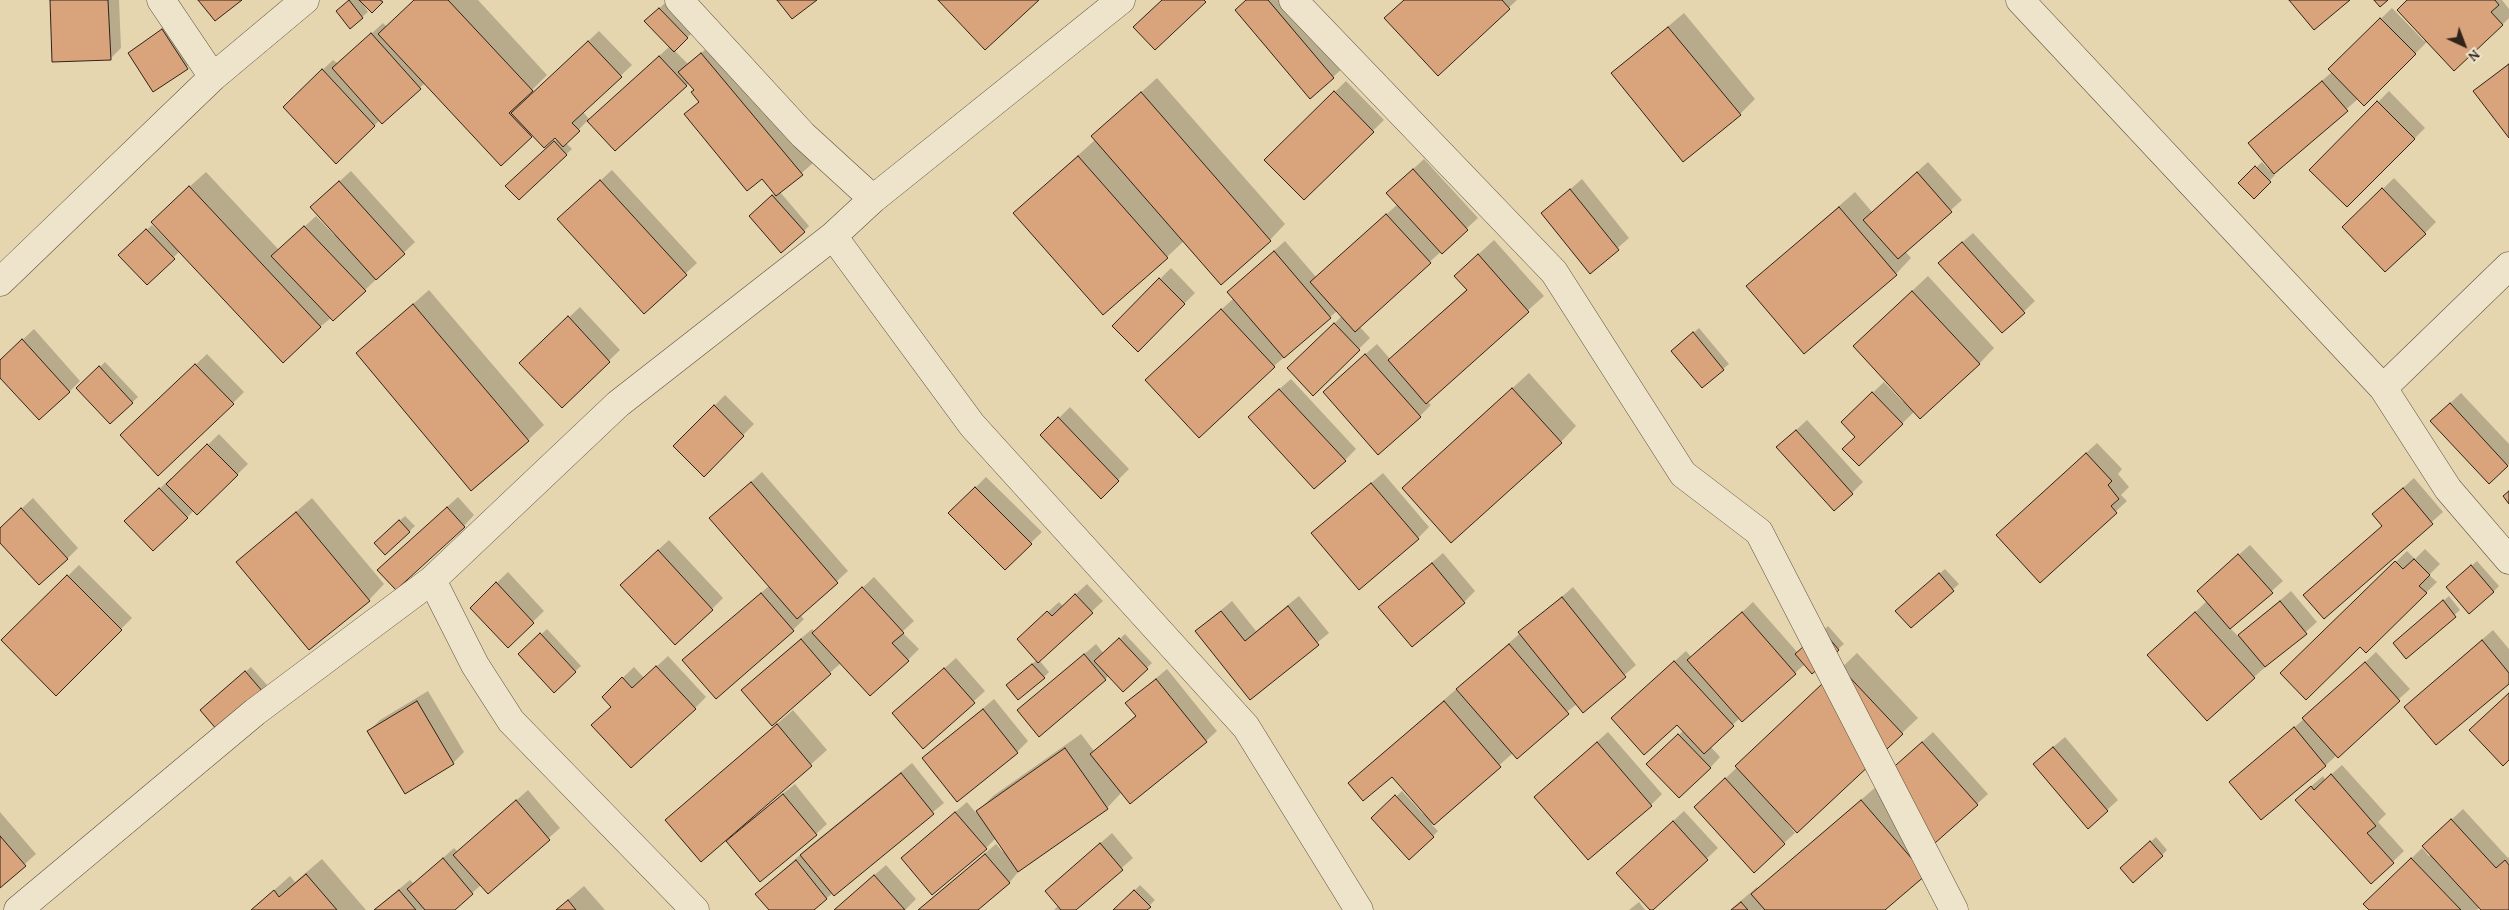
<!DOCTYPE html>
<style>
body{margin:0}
#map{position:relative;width:2509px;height:910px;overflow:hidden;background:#e5d6b0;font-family:"Gentium Book Plus",serif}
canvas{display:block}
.north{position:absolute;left:2439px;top:20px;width:50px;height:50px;-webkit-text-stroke:4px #eee4cc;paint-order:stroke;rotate:137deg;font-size:14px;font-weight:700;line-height:20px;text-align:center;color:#302319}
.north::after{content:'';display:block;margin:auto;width:18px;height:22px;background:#302319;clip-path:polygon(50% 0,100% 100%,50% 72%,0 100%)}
</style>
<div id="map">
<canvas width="2509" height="910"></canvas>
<div class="north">N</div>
</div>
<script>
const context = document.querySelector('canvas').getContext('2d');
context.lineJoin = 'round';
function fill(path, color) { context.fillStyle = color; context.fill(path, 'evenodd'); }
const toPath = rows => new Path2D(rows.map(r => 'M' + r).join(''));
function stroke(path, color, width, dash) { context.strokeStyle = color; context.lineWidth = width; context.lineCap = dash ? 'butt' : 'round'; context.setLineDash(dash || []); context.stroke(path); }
const shadow = toPath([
 [51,0,119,0,121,48,110,59],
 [350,0,383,0,372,11,361,1,368,12,362,17,342,6],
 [415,0,478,0,547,75,525,97,527,99,599,31,632,65,583,112,590,120,670,46,646,21,665,3,693,32,674,50,688,64,713,43,813,163,780,192,809,226,804,231,756,210,775,193,762,177,686,114,700,101,689,83,615,150,588,120,566,143,572,149,519,198,507,186,557,139,555,136,532,134,501,164,425,83,382,122,380,120,336,162,295,96,333,60,338,64,383,23,387,27],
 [1246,0,1287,0,1344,67,1333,77,1236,10],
 [1405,0,1517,0,1438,74],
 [2408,0,2502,0,2509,9,2509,18,2502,25,2428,41,2364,104,2358,99,2273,173,2275,175,2254,197,2240,183,2262,162,2270,171,2272,169,2261,133,2332,72,2329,69,2392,8,2424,41,2426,39],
 [1684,13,1755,99,1740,114,1613,73],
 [168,25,193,62,154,90,129,53],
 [2509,63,2509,136,2475,91],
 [1157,78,1285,224,1270,240,1184,241,1167,257,1014,213,1095,140,1092,136],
 [1346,81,1384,120,1304,198,1266,160],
 [2389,91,2425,128,2347,206,2311,170],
 [1424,159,1478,218,1359,326,1370,338,1313,394,1289,368,1342,316,1337,311,1274,366,1162,364,1234,298,1240,281,1285,241,1316,277,1398,204,1399,182],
 [1928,162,1962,200,1905,251,1911,258,1896,274,1804,352,1748,286,1855,192,1872,212],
 [612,170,697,263,644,312,570,208],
 [351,171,415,242,365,290,320,327,180,251,147,284,120,255,152,225,171,244,173,243,168,206,206,172,279,250,316,216,334,235,336,234,323,196],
 [2394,178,2436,222,2425,233,2355,216],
 [1582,179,1629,238,1590,272,1542,214],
 [1973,233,2035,301,2002,332,1951,252],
 [1494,240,1544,296,1427,401,1431,405,1420,416,1335,381,1377,344,1390,359,1467,289,1471,261],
 [1171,268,1195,293,1138,350,1113,326],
 [1928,276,1994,348,1979,364,1915,411,1859,465,1857,436,1842,422,1884,382,1903,402,1904,400,1870,330],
 [429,290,544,425,528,440,357,353],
 [580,307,620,350,562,406,531,353],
 [1699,328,1729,364,1702,386,1678,346],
 [34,329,80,381,69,392,0,376,0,361],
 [207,354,244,392,233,403,133,424],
 [105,362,138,397,110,423,78,388],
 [1529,373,1576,426,1561,442,1419,473],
 [1291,379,1356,449,1345,460,1260,406],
 [2461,393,2509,444,2509,464,2489,482,2443,410],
 [725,395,754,424,704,475,675,446],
 [1070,407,1129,469,1101,497,1042,435],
 [1807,420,1863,482,1852,493,1778,447],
 [219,434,248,464,197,514,194,510,187,518,137,510,171,478,172,480],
 [2097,443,2122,469,2118,474,2129,487,2121,495,2127,501,2040,582,2009,524],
 [762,472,848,571,800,615,804,619,793,630,684,660,770,585,711,518],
 [1383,473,1429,527,1418,538,1312,533],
 [986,477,1042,532,1005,568,950,513],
 [2414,478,2443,512,2324,617,2383,525,2385,504],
 [458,497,474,515,464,526,390,559],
 [33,498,78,548,67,559,0,541,0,529],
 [312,498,384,584,369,600,238,562],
 [405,516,415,526,385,554,381,537],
 [669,540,723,598,712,609,632,574],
 [2250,545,2283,581,2230,628,2238,636,2291,591,2317,622,2254,677,2160,645,2207,601,2209,581],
 [2425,549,2440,564,2429,575,2437,582,2366,652,2360,645,2282,673,2407,551,2415,559],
 [1443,553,1475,591,1464,602,1380,607],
 [2477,561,2499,586,2493,592,2453,582],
 [79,565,132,618,56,694,3,640],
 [1945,569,1959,584,1911,627,1902,606],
 [508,572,544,611,508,646,471,608],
 [874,577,914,621,902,632,919,649,908,660,841,663,772,724,754,679,812,629,815,632],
 [1087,584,1103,601,1039,660,1049,672,1044,677,1013,680,1037,660,1029,629,1059,602,1063,606],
 [1573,587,1636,665,1583,711,1577,704,1513,753,1432,825,1438,831,1433,836,1373,818,1402,791,1423,814,1425,813,1392,775,1349,783],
 [1299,596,1329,633,1251,698,1196,631,1232,601,1256,631],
 [2449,596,2460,610,2407,657,2400,638],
 [1753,602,1798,653,1828,626,1844,644,1812,672,1805,664,1742,720,1740,718,1710,746,1720,757,1710,768,1659,753,1684,730,1677,723,1623,707,1686,651,1692,658],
 [547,629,581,666,554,691,520,654],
 [2493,630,2509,649,2509,682,2405,707],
 [1125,634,1152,663,1123,690,1110,675,1105,679,1019,710,1096,644,1104,654],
 [2376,652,2410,689,2326,765,2261,818,2231,782,2304,719],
 [1857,653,1918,718,1902,733,1786,822,1795,833,1784,843,1707,796],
 [668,656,706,697,695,708,612,706,614,686,634,667,644,678],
 [956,658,985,691,923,747,894,713],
 [251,667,267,685,262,691,207,705],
 [1167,669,1217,731,1206,741,1122,792,1107,808,1019,871,1009,883,976,910,918,910,996,844,1003,852,1005,851,996,838,986,848,914,847,967,802,976,813,993,796,1081,734,1094,751,1136,715,1127,703],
 [428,691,464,752,453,763,369,731,380,720],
 [994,699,1028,741,1017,752,924,758],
 [793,710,827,750,753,816,754,817,795,784,827,824,816,834,728,841,738,831,736,830,666,820],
 [1608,732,1662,794,1651,805,1535,797],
 [1933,732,1988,794,1977,804,1892,769],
 [2065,737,2118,800,2107,810,2045,754],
 [912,763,944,803,812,910,770,910,757,894,812,844],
 [2342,765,2386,814,2378,822,2404,851,2371,883,2308,789,2323,776,2325,780],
 [1877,786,1940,858,1883,910,1730,910,1757,887,1758,889],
 [528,790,560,828,488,892,481,885,453,910,374,910,410,880,414,884,454,848,458,852],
 [2463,809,2508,858,2509,857,2509,910,2483,910,2480,907,2477,910,2371,910,2376,893,2422,848,2429,856,2431,854,2435,835],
 [1684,811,1718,848,1652,910,1629,862],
 [0,812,36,854,0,886],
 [1112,833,1133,858,1074,910,1054,910,1059,905,1058,880],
 [2156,837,2167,850,2162,855,2127,863],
 [322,859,366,910,252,910,290,876,295,882],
 [886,865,916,899,905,910,834,910],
 [1140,885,1155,900,1145,910,1115,910],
 [584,886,605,910,556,910],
 [1639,902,1645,910,1629,910]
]);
const building = toPath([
 [50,0,108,0,111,60,52,62,50,0],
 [198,0,242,0,215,21,198,0],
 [349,0,363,18,350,29,336,11,349,0],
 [359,0,380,0,383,2,372,13,359,0],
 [414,0,448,0,533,91,509,113,532,137,501,166,378,34,414,0],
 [777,0,817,0,792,19,777,0],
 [938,0,1039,0,985,50,938,0],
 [1162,0,1204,0,1206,2,1155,50,1133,27,1162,0],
 [1246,0,1268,0,1334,78,1310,99,1235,10,1246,0],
 [1404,0,1502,0,1510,9,1438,76,1384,18,1404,0],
 [2289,0,2350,0,2314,30,2289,0],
 [2374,0,2388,0,2380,7,2374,0],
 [2407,0,2495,0,2499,5,2491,12,2503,25,2454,71,2397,10,2407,0],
 [659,8,688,38,674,52,644,21,659,8],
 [2380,18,2416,54,2364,106,2328,69,2380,18],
 [1668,27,1741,115,1683,162,1611,73,1668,27],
 [162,29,188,69,153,92,128,53,162,29],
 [371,33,421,89,382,124,332,68,371,33],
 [588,41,622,77,572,123,580,131,563,147,555,138,544,148,511,113,588,41],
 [701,53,803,175,776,196,762,179,747,191,684,114,699,102,691,92,694,90,678,72,701,53],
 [659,56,687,86,615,151,587,121,659,56],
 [2509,64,2509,138,2473,91,2509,64],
 [322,69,375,126,336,164,283,107,322,69],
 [2322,81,2348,111,2274,174,2248,143,2322,81],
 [1334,91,1374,132,1304,200,1264,160,1334,91],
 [1141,92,1271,241,1221,285,1091,136,1141,92],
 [2377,101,2415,139,2347,207,2309,170,2377,101],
 [554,141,567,155,519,200,505,186,554,141],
 [1078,156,1168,258,1103,315,1013,213,1078,156],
 [2255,166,2271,182,2254,199,2238,183,2255,166],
 [1413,169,1468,230,1442,254,1386,193,1413,169],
 [1917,172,1952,212,1898,259,1863,220,1917,172],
 [600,180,687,275,644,314,557,219,600,180],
 [339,181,405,254,376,280,310,207,339,181],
 [189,186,321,327,283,363,151,222,189,186],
 [2382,188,2426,234,2385,272,2342,227,2382,188],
 [1570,189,1619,250,1590,274,1541,213,1570,189],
 [772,195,805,232,781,253,749,216,772,195],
 [1839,207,1897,275,1804,354,1746,286,1839,207],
 [1386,214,1431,263,1355,332,1310,282,1386,214],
 [304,226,366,291,333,321,271,256,304,226],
 [146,229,175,259,147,285,118,255,146,229],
 [1962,242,2025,313,2002,333,1938,263,1962,242],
 [1274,251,1331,318,1284,358,1227,292,1274,251],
 [1478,254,1529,312,1426,404,1388,360,1467,290,1454,276,1478,254],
 [1159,278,1185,304,1138,352,1112,326,1159,278],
 [1912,291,1980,364,1920,419,1853,346,1912,291],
 [413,304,529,441,471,491,356,353,413,304],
 [1221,309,1275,367,1199,438,1145,380,1221,309],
 [568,316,610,362,562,408,519,363,568,316],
 [1334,323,1360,350,1313,396,1287,368,1334,323],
 [1693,332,1724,370,1702,388,1671,351,1693,332],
 [22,339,70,392,39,420,0,378,0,360,22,339],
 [1365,354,1421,417,1378,455,1323,392,1365,354],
 [195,364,234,404,158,476,120,435,195,364],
 [99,366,133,403,110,424,76,388,99,366],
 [1512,388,1562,443,1451,543,1402,488,1512,388],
 [1279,389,1346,461,1314,489,1248,417,1279,389],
 [1872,392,1903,424,1859,466,1842,449,1855,437,1841,422,1872,392],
 [2450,403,2508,466,2489,484,2430,421,2450,403],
 [714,405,744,436,704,477,673,446,714,405],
 [1058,417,1119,481,1101,499,1040,435,1058,417],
 [1796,430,1853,494,1834,511,1776,447,1796,430],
 [207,444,238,475,197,515,166,484,207,444],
 [2086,453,2112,481,2108,485,2119,499,2111,506,2117,513,2040,583,1996,535,2086,453],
 [751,482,838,583,797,619,709,518,751,482],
 [1371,483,1419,539,1359,590,1311,533,1371,483],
 [975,487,1032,544,1005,570,948,513,975,487],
 [159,488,188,518,153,551,124,521,159,488],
 [2403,488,2433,524,2324,619,2303,595,2382,526,2372,514,2403,488],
 [2509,491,2509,504,2503,496,2509,491],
 [447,507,465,527,396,590,377,570,447,507],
 [21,508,68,559,39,585,0,543,0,528,21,508],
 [296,512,370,601,309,650,236,562,296,512],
 [399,520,410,532,385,555,374,543,399,520],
 [658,550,713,610,675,645,620,585,658,550],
 [2238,554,2273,593,2230,629,2197,591,2238,554],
 [2414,559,2430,575,2419,586,2427,593,2366,653,2360,647,2306,700,2280,673,2395,561,2403,569,2414,559],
 [1432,563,1465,603,1412,647,1378,607,1432,563],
 [2471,565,2494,592,2469,614,2446,587,2471,565],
 [1939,573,1954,591,1911,628,1895,611,1939,573],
 [67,575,122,630,56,696,1,640,67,575],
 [496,582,534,623,508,648,470,608,496,582],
 [862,587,904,633,892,643,909,661,870,696,812,633,862,587],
 [761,593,794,631,716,699,682,660,761,593],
 [1075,594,1093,613,1038,663,1017,639,1047,611,1052,616,1075,594],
 [1562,597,1626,677,1583,713,1518,632,1562,597],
 [2443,600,2456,617,2406,659,2393,643,2443,600],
 [2280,601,2307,634,2265,667,2238,635,2280,601],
 [1288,606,1319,645,1250,700,1195,631,1221,611,1245,641,1288,606],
 [1742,612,1796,674,1742,722,1687,660,1742,612],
 [2195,612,2255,678,2207,721,2147,655,2195,612],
 [1822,630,1839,650,1812,674,1795,654,1822,630],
 [540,633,576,672,554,693,518,654,540,633],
 [1119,638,1148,669,1123,692,1094,661,1119,638],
 [801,639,831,674,772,726,741,690,801,639],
 [2482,640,2509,673,2509,684,2436,745,2404,707,2482,640],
 [1509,644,1569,714,1517,759,1456,689,1509,644],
 [1084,654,1106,680,1039,737,1017,710,1084,654],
 [1674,661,1734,726,1704,754,1677,725,1644,755,1611,718,1674,661],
 [2365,662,2400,701,2338,758,2302,718,2365,662],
 [1032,664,1045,678,1018,700,1006,685,1032,664],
 [656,666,696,709,631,768,591,725,611,707,602,697,622,677,632,688,656,666],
 [1840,667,1903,734,1797,833,1735,766,1840,667],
 [944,668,975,703,923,749,892,713,944,668],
 [245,671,263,692,218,731,200,710,245,671],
 [1156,679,1207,742,1130,804,1090,754,1136,716,1125,703,1156,679],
 [2509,693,2509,760,2503,766,2469,730,2509,693],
 [417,701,454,764,405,794,367,731,417,701],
 [1444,701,1501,767,1434,825,1392,777,1363,801,1348,783,1444,701],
 [983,709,1018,753,957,802,922,758,983,709],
 [777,724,812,766,701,862,665,820,777,724],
 [2294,727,2326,766,2261,820,2229,782,2294,727],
 [1678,734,1711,768,1679,798,1646,764,1678,734],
 [1597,742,1652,806,1588,860,1534,797,1597,742],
 [1922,742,1978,805,1935,843,1879,780,1922,742],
 [2053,747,2108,811,2088,829,2033,764,2053,747],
 [1065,748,1108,809,1018,872,976,811,1065,748],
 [901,773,934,814,834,896,800,855,901,773],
 [2331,774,2376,826,2367,833,2394,863,2371,884,2295,800,2311,786,2314,790,2331,774],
 [1725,778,1785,844,1754,873,1694,807,1725,778],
 [783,794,817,835,760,882,726,841,783,794],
 [1395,795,1434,837,1409,860,1371,818,1395,795],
 [516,800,550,840,488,894,453,855,516,800],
 [1861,800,1926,875,1885,910,1765,910,1751,894,1861,800],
 [955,812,987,849,932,895,901,858,955,812],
 [2451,819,2496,868,2505,860,2509,865,2509,910,2481,910,2422,846,2451,819],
 [1673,821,1708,860,1653,910,1650,910,1616,873,1673,821],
 [0,836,26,866,0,888,0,836],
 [2150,841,2163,856,2133,883,2120,868,2150,841],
 [1100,843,1123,870,1076,910,1061,910,1045,891,1100,843],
 [985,854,1010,883,978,910,918,910,985,854],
 [443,858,473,894,455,910,425,910,407,889,443,858],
 [2411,858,2461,910,2369,910,2363,904,2411,858],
 [796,860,827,899,814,910,769,910,755,894,796,860],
 [306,874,337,910,251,910,274,890,279,897,306,874],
 [874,875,905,910,834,910,874,875],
 [399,890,416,910,374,910,399,890],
 [1134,890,1151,907,1147,910,1113,910,1134,890],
 [568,900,576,910,556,910,568,900],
 [1741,902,1748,910,1731,910,1741,902]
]);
const minor = toPath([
 [161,0,213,77],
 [679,0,803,135,873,199],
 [1293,0,1554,272,1683,474,1759,532,1954,910],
 [2020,0,2383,388,2448,489,2509,560],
 [833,236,972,425,1246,727,1359,910],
 [0,282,213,77,305,0],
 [2383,388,2509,266],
 [432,580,475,665,511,721,695,910],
 [18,910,255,712,432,580,618,404,833,236,873,199,1121,0]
]);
fill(shadow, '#0003');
fill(building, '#d9a37b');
stroke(building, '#302319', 1);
stroke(minor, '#5d503f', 29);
stroke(minor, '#eee4cc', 28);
</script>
